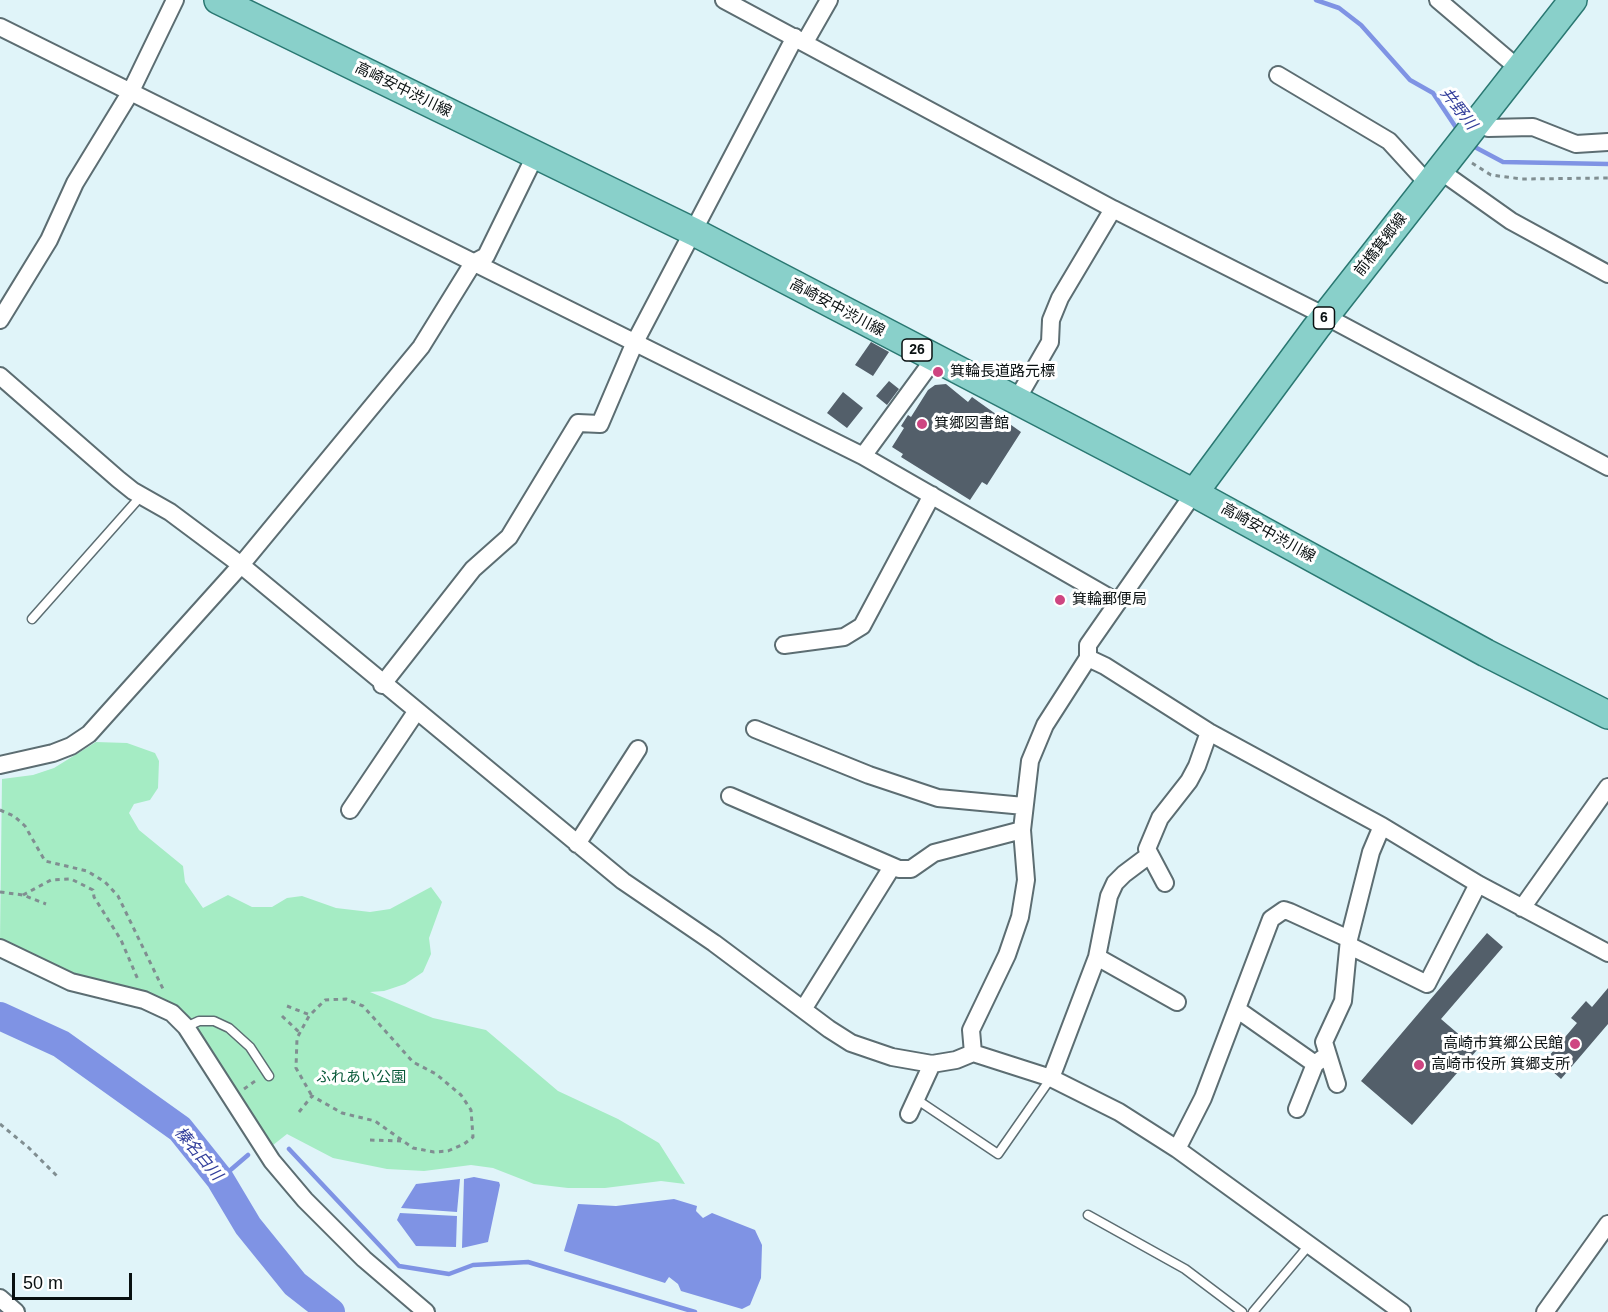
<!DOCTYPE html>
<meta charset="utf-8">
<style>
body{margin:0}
#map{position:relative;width:1608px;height:1312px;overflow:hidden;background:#e0f4f9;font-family:Helvetica,sans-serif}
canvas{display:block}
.scale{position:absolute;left:12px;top:1273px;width:120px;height:27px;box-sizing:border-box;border:3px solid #091011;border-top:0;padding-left:8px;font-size:18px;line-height:21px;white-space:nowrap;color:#091011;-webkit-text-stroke:4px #fff;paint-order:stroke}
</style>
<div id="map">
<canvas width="1608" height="1312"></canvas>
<div class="scale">50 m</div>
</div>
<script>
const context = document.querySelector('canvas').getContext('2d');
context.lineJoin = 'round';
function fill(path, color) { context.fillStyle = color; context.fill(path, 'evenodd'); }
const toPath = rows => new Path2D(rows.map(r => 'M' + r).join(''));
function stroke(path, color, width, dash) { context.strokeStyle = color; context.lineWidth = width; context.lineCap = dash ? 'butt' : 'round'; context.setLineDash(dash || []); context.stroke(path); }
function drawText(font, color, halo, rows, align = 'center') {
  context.font = font + ' Helvetica,"Noto Sans JP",sans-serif'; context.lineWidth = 6; context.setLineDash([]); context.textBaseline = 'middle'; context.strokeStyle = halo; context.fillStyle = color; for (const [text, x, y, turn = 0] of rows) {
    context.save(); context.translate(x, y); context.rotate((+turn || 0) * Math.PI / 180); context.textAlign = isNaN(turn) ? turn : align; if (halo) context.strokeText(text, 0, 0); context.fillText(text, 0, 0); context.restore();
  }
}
const green = toPath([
 [96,742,127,743,155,753,159,761,158,788,150,800,134,804,129,813,139,830,183,866,185,882,203,908,228,895,252,907,272,907,287,898,302,896,336,908,370,912,390,909,431,887,442,902,429,938,431,954,423,972,405,984,384,991,370,992,433,1018,486,1030,558,1091,618,1119,659,1143,685,1184,661,1181,605,1188,568,1188,534,1184,493,1168,471,1165,424,1171,387,1169,333,1158,287,1134,268,1149,179,1012,80,978,0,940,2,779,33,775,54,768]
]);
const water = toPath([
 [474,1177,499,1182,500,1185,488,1242,462,1248,464,1179],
 [460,1179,457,1212,401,1208,416,1184],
 [674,1199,697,1206,696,1211,703,1218,712,1213,755,1230,762,1245,761,1278,750,1305,742,1309,681,1291,678,1284,669,1277,665,1283,564,1251,578,1204,616,1206],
 [400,1213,457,1216,456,1247,416,1246,397,1220]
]);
const stream = toPath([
 [1316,0,1339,8,1361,25,1410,80,1433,93,1459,132],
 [1471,145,1503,162,1608,164],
 [289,1149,399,1266,449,1274,473,1265,528,1262,695,1312],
 [220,1179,248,1155],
 [0,1311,1,1312]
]);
const river = toPath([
 [0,1016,61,1044,180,1129,220,1179,248,1226,295,1284,331,1312]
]);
const building = toPath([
 [871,342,889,352,873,376,855,365],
 [889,381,899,389,887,405,876,396],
 [946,384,968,402,972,397,1021,432,987,485,982,482,970,500,901,457,903,454,892,447,904,428,901,426,908,415,911,417,928,390,935,385],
 [843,392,863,408,847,428,827,413],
 [1487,933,1503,947,1441,1019,1477,1050,1412,1125,1361,1081],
 [1608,988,1608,1024,1561,1079,1543,1063,1577,1023,1571,1018,1586,1001,1592,1007]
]);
const path = toPath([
 [1472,163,1491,175,1522,179,1608,178],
 [0,810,14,816,25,826,45,861,87,871,105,882,118,896,164,991],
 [0,892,23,895,46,904],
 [23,895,51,880,71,879,93,890,94,897,121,940,139,982],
 [287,1006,310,1015],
 [282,1016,300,1033],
 [244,1089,258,1079],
 [299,1112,312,1096,342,1113,375,1121,413,1148,434,1152,448,1151,464,1144,473,1137,471,1110,461,1095,436,1074,413,1062,363,1006,346,999,325,1000,309,1016,297,1038,296,1068,312,1096],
 [0,1124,29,1148,59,1178],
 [370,1140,401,1141]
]);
const service = toPath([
 [32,619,141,496],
 [186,1027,199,1021,214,1021,229,1028,250,1047,269,1076],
 [916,1099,998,1154,1051,1078],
 [1088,1215,1185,1269,1242,1312],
 [1253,1312,1310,1244]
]);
const minor = toPath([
 [724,0,1113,209,1325,316,1608,467],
 [1438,0,1518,68],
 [0,27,863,456,1117,602],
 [805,42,829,0],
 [1278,75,1389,141,1421,176,1430,182],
 [1475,122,1488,128,1533,127,1576,144,1608,142],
 [1439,170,1511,221,1608,274],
 [0,320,49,240,75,183,130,93,175,0],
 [0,376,118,479,133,491,170,512,241,565,623,881,714,943,829,1029,851,1043,892,1057,932,1064,956,1060,973,1053,1051,1078,1119,1112,1177,1149,1402,1312],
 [1016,401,1050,342,1051,320,1060,298,1113,209],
 [863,456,934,359],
 [1194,493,1088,645,1088,658,1105,666,1209,732,1382,826,1478,884,1608,953],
 [784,645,844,637,862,626,932,495],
 [382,685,473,569,509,537,578,423,600,424,635,342,795,37],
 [755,729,869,775,938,798,1024,806],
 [0,765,53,753,71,746,89,734,241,565,421,347,473,263,486,256,536,154],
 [730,796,899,869,911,869,934,853,1022,830],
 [350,810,416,712],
 [577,844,638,749],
 [1165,883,1147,849,1160,818,1189,781,1197,766,1209,732],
 [1522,908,1608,787],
 [1350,946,1427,984,1478,884],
 [0,948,71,982,144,1000,172,1013,186,1027,272,1161,305,1200,364,1259,426,1312],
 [1097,957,1177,1002],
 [804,1008,892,867],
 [1238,1010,1315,1064],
 [973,1053,971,1030,1007,955,1020,917,1026,880,1022,830,1030,761,1045,725,1088,658],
 [1051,1078,1097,957,1109,896,1115,883,1124,874,1148,856],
 [1337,1084,1324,1042,1343,1001,1349,939,1371,852,1382,826],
 [1297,1109,1315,1064,1323,1058],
 [909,1114,932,1064],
 [1177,1149,1203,1098,1271,919,1284,910,1290,912,1349,939],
 [0,1298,16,1312],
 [1545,1312,1608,1224]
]);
const primary = toPath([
 [218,0,694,232,1194,493,1486,653,1608,715],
 [1194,493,1316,328,1573,0]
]);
const markers = [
 [938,372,6,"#ce4581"],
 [922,424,6,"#ce4581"],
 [1060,600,6,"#ce4581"],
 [1575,1044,6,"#ce4581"],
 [1419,1065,6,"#ce4581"]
];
const shields = [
 [1324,318,21],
 [917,350,30]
];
const shieldNames = [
 ["6",1324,318],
 ["26",917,350]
];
const streetNames = [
 ["高崎安中渋川線",403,90,26],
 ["前橋箕郷線",1381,245,-52],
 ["高崎安中渋川線",837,308,28],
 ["高崎安中渋川線",1268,533,29]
];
const poiNames = [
 ["箕輪長道路元標",950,372],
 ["箕郷図書館",934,424],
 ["箕輪郵便局",1072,600],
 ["高崎市箕郷公民館",1563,1044,"right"],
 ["高崎市役所 箕郷支所",1431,1065]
];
const parkNames = [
 ["ふれあい公園",361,1078]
];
const waterNames = [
 ["井野川",1458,109,52],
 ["榛名白川",198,1154,50]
];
fill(green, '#a5ecc4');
fill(water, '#7f93e4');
stroke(stream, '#7f93e4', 4.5);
stroke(river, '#7f93e4', 28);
fill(building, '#535f6a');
stroke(service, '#5c6d72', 11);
stroke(minor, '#5c6d72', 20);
stroke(primary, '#2a7872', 30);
stroke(path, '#808e91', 3, [4.5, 4.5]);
stroke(service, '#fff', 8);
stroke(minor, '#fff', 16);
stroke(primary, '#89d0ca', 27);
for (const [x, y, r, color] of markers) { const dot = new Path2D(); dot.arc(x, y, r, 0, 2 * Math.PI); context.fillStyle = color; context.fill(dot); stroke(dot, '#fff', 2); }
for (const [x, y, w] of shields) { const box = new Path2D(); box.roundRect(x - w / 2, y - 11, w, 22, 4.5); context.fillStyle = '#fff'; context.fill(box); stroke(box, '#091011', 1.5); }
drawText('bold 14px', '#091011', null, shieldNames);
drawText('15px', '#091011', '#fff', streetNames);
drawText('15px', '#091011', '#fff', poiNames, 'left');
drawText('15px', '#085939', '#fff', parkNames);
drawText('italic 16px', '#323e9b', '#fff', waterNames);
</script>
